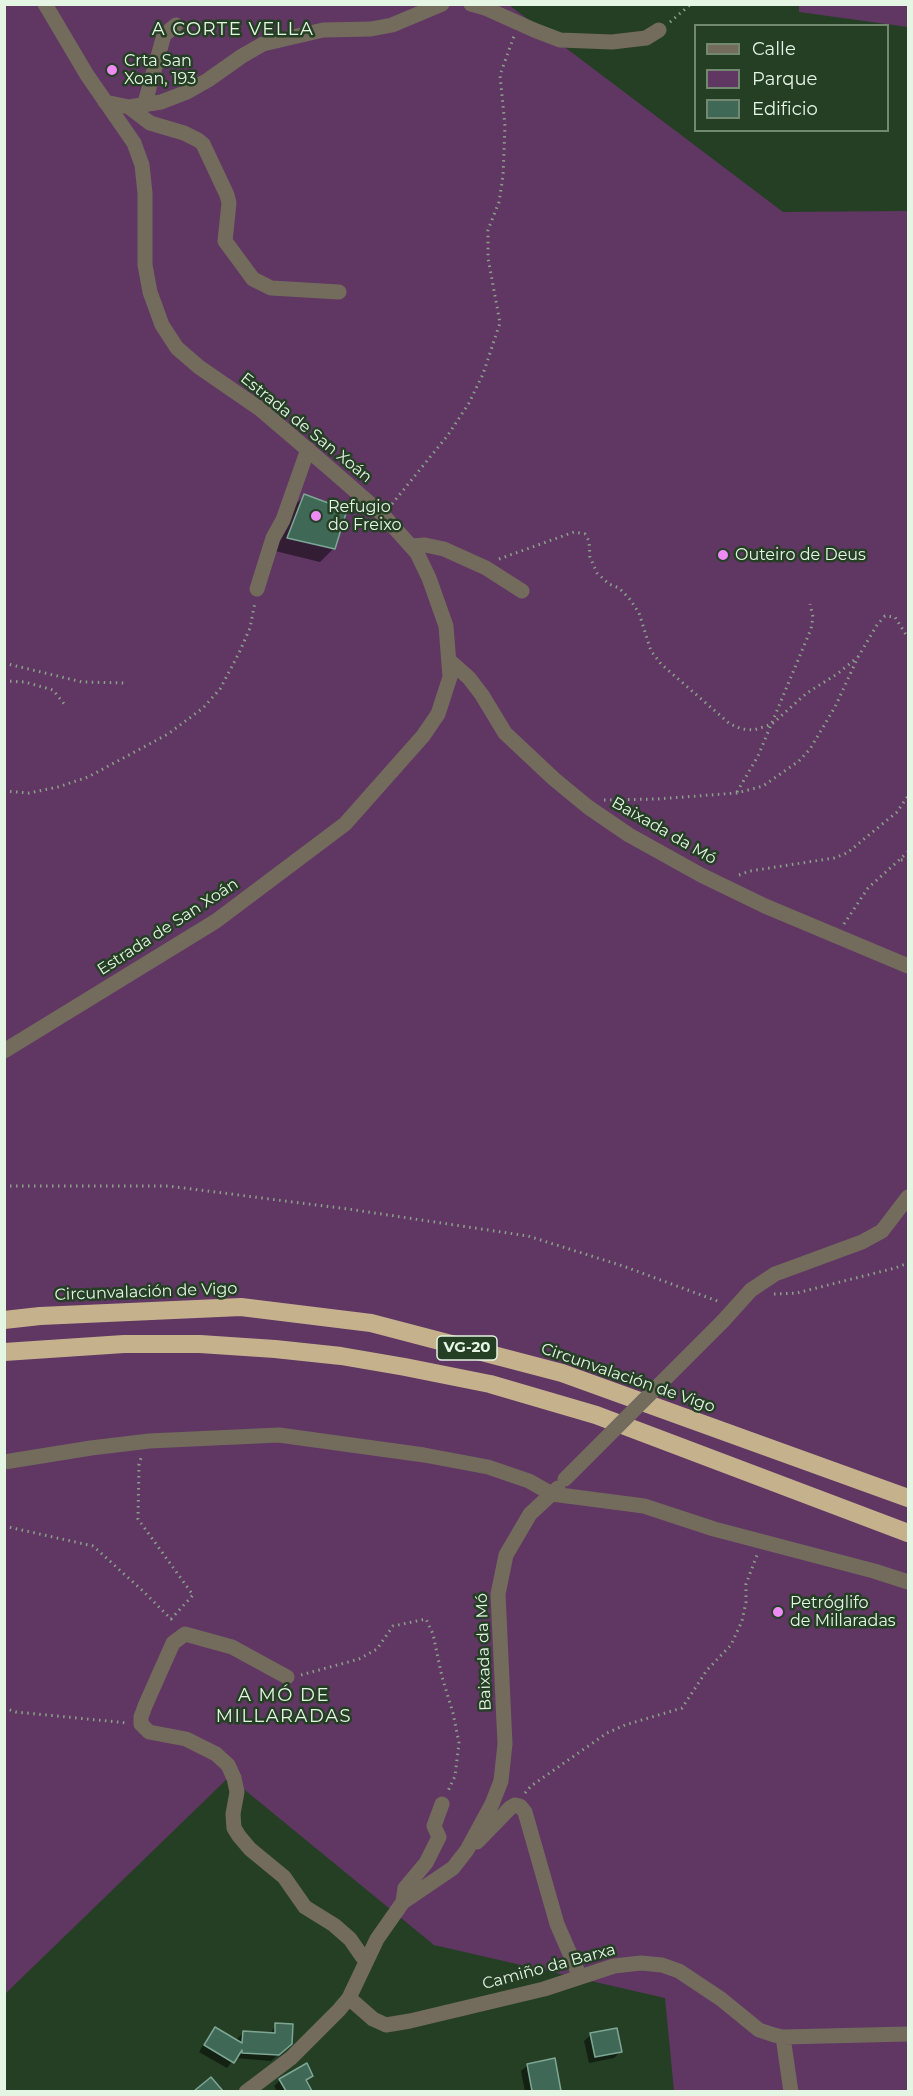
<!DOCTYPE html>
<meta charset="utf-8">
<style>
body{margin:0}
#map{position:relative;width:913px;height:2096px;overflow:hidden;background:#253f25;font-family:Montserrat,sans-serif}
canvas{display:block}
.frame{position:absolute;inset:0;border:6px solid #e5f5e4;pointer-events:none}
.legend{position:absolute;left:694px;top:24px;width:195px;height:108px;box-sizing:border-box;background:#253f25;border:2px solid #728871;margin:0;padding:8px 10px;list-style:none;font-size:18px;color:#e5f5e4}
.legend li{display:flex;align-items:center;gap:12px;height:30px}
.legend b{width:30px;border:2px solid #728871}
</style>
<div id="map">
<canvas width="913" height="2096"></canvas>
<div class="frame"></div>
<ul class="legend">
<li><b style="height:8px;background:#736c5d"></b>Calle</li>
<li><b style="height:16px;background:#603763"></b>Parque</li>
<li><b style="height:16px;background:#3f6856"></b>Edificio</li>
</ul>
</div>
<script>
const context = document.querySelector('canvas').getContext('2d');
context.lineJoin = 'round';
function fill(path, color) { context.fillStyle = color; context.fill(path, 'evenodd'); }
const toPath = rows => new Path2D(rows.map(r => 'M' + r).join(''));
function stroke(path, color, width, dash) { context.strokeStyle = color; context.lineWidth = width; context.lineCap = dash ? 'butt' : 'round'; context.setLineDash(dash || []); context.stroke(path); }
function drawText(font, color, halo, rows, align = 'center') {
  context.font = font + ' Montserrat,sans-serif'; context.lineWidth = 5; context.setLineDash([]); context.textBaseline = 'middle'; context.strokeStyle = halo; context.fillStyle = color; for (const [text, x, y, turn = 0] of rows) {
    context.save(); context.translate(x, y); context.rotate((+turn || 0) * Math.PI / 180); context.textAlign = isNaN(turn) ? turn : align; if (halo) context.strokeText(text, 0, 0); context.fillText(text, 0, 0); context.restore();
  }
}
const green = toPath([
 [5,5,509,5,783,212,908,211,908,2091,674,2091,665,1998,434,1945,229,1777,5,1994],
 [799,5,908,5,908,27,799,12]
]);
const shadow = toPath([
 [304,496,345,511,333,549,320,562,275,551,291,509],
 [276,2025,283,2050,271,2061,235,2058,227,2068,199,2052,209,2035,215,2029,237,2042,237,2039,244,2032,270,2034],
 [591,2035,621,2051,614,2058,589,2063,584,2041],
 [554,2060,560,2092,525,2092,521,2071,528,2065],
 [311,2076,305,2081,311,2092,271,2092,276,2089,274,2086,280,2080]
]);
const building = toPath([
 [304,494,347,510,335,549,287,538,304,494],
 [275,2023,293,2024,292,2044,279,2055,242,2053,242,2050,234,2063,204,2045,215,2027,242,2043,243,2031,275,2033,275,2023],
 [617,2028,622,2052,595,2057,590,2033,617,2028],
 [555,2058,561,2091,532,2091,527,2064,555,2058],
 [307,2063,313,2076,306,2080,312,2091,286,2091,279,2079,307,2063],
 [211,2077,223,2091,194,2091,211,2077]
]);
const path = toPath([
 [670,22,691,4],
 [392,504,448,435,469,403,483,374,500,323,488,258,488,230,499,202,503,176,505,126,500,75,514,36],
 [499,559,574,532,585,534,589,541,590,557,597,573,609,584,619,588,629,598,639,613,651,651,661,664,730,724,742,729,754,730,772,724,807,693,837,674,858,657],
 [4,663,82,682,127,683],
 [4,681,25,682,53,690,65,705],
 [4,791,29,793,58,787,88,777,168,734,203,708,220,689,239,653,250,628,255,602],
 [737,792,758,756,811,629,813,617,810,604],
 [604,800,657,799,737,793,763,786,799,761,810,749,835,707,858,657,877,625,885,616,895,617,908,638],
 [901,860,908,859],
 [739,875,750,871,834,858,847,853,897,812,908,796],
 [844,924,868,888,908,852],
 [4,1186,168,1186,348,1209,528,1236,623,1266,720,1302],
 [774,1294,797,1293,895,1268,908,1263],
 [4,1526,93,1546,143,1591,171,1619,193,1595,138,1519,139,1464,141,1458],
 [301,1675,359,1659,377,1649,393,1626,426,1619,433,1634,442,1677,453,1713,459,1743,455,1776,448,1791],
 [4,1708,16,1712,128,1723],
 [525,1793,531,1786,607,1733,625,1725,682,1708,707,1670,731,1645,742,1621,746,1602,746,1584,757,1555]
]);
const minor = toPath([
 [471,4,485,8,534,30,560,40,612,42,646,38,659,30],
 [105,102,129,107,161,102,187,92,208,80,242,56,263,44,323,30,371,29,392,25,442,4],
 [144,106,164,35,176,25],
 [129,107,150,123,184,133,198,140,203,144,227,195,229,203,225,241,253,279,271,288,339,292],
 [411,546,425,545,444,549,486,568,522,591],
 [257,589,273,538,283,520,308,449],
 [450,661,469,678,482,695,505,733,554,779,588,807,629,835,701,875,765,906,908,966],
 [4,1051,216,921,345,824,423,736,438,714,450,677,446,626,429,578,417,553,383,515,328,467,260,409,199,367,177,348,162,325,150,292,145,265,145,193,142,165,134,143,87,75,45,4],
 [723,1321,751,1290,775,1274,862,1242,882,1231,908,1197],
 [4,1462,91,1448,149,1441,279,1435,424,1455,488,1467,529,1481,552,1494,644,1506,714,1529,874,1571,908,1582],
 [287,1677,232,1647,185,1634,173,1643,145,1706,141,1717,141,1724,149,1732,186,1739,216,1754,228,1765,234,1778,237,1792,233,1814,234,1828,239,1836,250,1849,284,1877,305,1907,334,1925,350,1939,366,1962],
 [477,1842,510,1808,515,1805,520,1806,525,1812,557,1924,580,1977],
 [403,1902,405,1888,426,1863,439,1837,434,1826,442,1804],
 [349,1998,373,2019,386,2025,410,2021,544,1989,614,1966,641,1963,662,1965,679,1971,721,1999,759,2030,774,2035,783,2037,908,2034],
 [783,2037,791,2092],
 [246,2092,291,2058,339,2010,349,1998,377,1939,403,1902,453,1868,467,1850,492,1804,501,1781,505,1744,498,1594,506,1555,530,1514,558,1488]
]);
const highway = toPath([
 [4,1320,40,1316,241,1307,371,1323,562,1373,908,1498],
 [4,1352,124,1344,200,1344,275,1349,341,1356,405,1367,490,1384,596,1415,908,1533]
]);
const minorBridge = toPath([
 [565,1479,723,1321]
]);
const markers = [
 [112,70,6,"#ef8bf7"],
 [316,516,6,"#ef8bf7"],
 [723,555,6,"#ef8bf7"],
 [778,1612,6,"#ef8bf7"]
];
const shields = [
 [467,1348,60]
];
const shieldNames = [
 ["VG-20",467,1348]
];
const poiNames = [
 ["Crta San",124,61],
 ["Xoan, 193",124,79],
 ["Refugio",328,507],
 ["do Freixo",328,525],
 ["Outeiro de Deus",735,555],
 ["Petróglifo",790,1603],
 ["de Millaradas",790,1621]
];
const streetNames = [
 ["Estrada de San Xoán",306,428,39],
 ["Baixada da Mó",664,831,30],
 ["Estrada de San Xoán",168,927,-33],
 ["Circunvalación de Vigo",146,1292,-2],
 ["Circunvalación de Vigo",628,1378,19],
 ["Baixada da Mó",484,1652,-92],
 ["Camiño da Barxa",549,1967,-15]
];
const neighbourhoodNames = [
 ["A CORTE VELLA",233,30],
 ["A MÓ DE",284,1696],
 ["MILLARADAS",284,1717]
];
fill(green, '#603763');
fill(shadow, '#0007');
fill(building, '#3f6856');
stroke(building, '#7da794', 1.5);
stroke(path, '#8ba08a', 3, [1.5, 4.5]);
stroke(minor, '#736c5d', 15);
stroke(highway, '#c5b28d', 18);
stroke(minorBridge, '#736c5d', 15);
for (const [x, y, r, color] of markers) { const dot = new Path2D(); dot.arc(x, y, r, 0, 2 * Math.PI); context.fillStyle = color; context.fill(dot); stroke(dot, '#253f25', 2); }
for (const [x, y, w] of shields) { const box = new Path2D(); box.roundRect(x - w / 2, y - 12, w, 24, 4.5); context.fillStyle = '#253f25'; context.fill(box); stroke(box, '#e5f5e4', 1.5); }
drawText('bold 15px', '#e5f5e4', null, shieldNames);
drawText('16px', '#e5f5e4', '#253f25', poiNames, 'left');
drawText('16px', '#e5f5e4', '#253f25', streetNames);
context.letterSpacing = '1.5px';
drawText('18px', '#e5f5e4', '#253f25', neighbourhoodNames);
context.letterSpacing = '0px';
</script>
